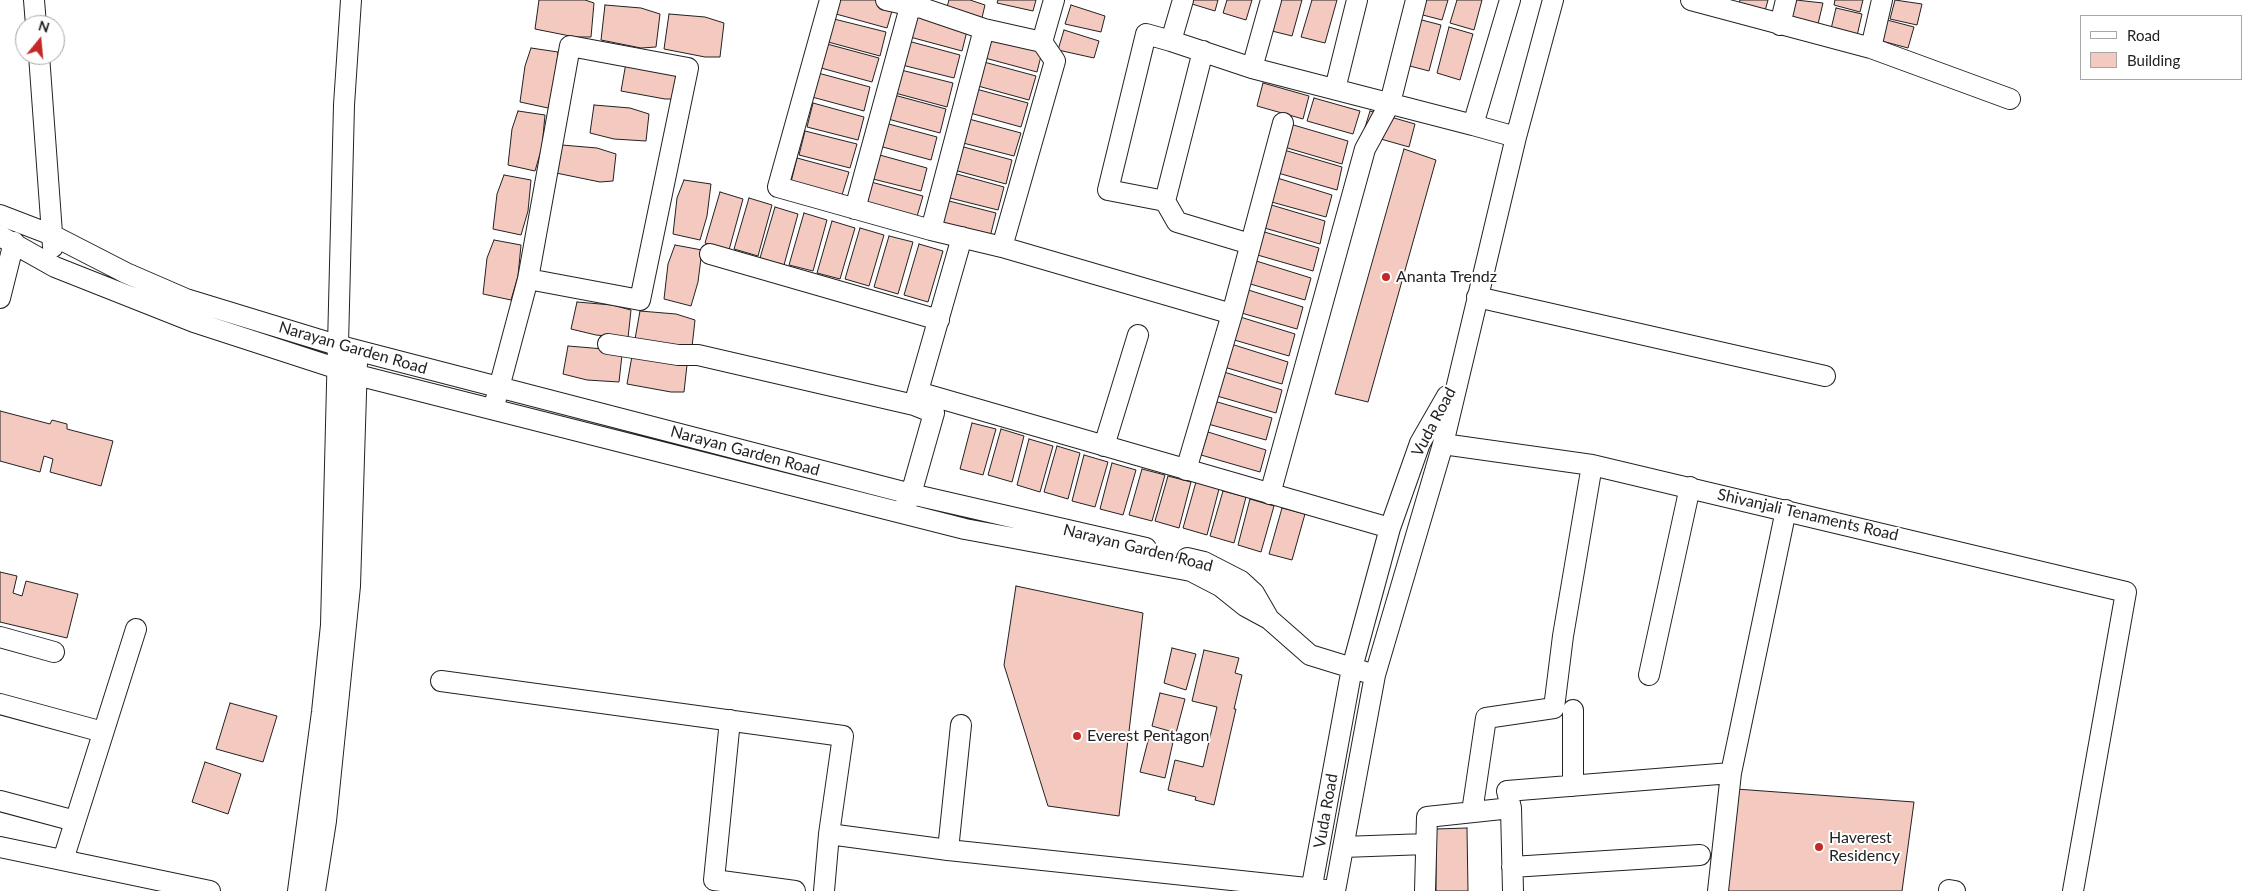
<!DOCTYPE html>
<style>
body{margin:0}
#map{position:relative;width:2257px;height:891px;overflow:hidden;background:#fff;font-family:Lato,sans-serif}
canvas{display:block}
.legend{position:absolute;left:2080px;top:15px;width:162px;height:65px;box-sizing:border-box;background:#fff;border:1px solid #a7a7a7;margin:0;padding:6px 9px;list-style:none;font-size:15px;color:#222}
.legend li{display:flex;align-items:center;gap:10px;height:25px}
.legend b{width:25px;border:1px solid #a7a7a7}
.north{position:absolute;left:15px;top:15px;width:50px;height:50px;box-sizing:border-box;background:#fff;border:1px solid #a7a7a7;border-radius:50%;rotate:17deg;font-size:14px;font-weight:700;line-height:20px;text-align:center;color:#222}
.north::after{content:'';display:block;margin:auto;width:18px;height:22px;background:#c62828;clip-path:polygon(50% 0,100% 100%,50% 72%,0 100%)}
</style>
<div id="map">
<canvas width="2257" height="891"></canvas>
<ul class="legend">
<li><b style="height:6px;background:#fff"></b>Road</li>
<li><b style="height:14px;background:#f3c9c0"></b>Building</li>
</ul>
<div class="north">N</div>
</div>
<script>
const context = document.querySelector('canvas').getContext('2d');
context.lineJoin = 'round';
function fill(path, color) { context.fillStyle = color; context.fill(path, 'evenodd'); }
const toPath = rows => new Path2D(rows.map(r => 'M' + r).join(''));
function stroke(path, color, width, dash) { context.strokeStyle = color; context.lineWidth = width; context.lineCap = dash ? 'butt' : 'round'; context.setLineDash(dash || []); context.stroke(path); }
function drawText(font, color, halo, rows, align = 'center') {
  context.font = font + ' Lato,sans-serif'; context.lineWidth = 4; context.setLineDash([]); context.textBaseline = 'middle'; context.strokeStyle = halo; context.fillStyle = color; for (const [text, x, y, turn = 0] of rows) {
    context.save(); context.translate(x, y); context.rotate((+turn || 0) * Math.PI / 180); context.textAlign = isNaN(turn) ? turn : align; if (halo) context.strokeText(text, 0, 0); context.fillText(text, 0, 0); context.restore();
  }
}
const building = toPath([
 [539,0,585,0,594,3,591,37,575,37,535,29,539,0],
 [839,0,879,0,894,4,887,28,836,14,839,0],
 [949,0,970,0,985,5,981,22,945,14,949,0],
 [998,0,1036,0,1033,11,997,3,998,0],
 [1193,0,1218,0,1215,11,1192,4,1193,0],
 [1227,0,1252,0,1246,20,1223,13,1227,0],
 [1277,0,1302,0,1292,36,1268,30,1277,0],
 [1312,0,1337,0,1325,43,1301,37,1312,0],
 [1422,0,1448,0,1442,20,1419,14,1422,0],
 [1457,0,1482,0,1474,30,1450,23,1457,0],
 [1740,0,1768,0,1765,11,1739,4,1740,0],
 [1796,0,1823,3,1818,24,1791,18,1796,0],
 [1835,0,1863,0,1860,12,1834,5,1835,0],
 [1895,0,1922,4,1917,25,1890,19,1895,0],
 [605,5,641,8,660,14,656,47,641,48,601,40,605,5],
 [1071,5,1105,16,1101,32,1065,24,1071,5],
 [1836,8,1862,14,1857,36,1831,29,1836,8],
 [916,13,968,27,962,51,910,37,916,13],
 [669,14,705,17,724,23,720,57,705,57,664,49,669,14],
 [834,19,886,32,880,56,828,42,834,19],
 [1418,19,1441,25,1429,71,1406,65,1418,19],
 [1887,20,1914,27,1908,48,1882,41,1887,20],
 [1449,27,1473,34,1460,80,1437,73,1449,27],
 [1064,30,1099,41,1094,58,1058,50,1064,30],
 [991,35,1043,48,1037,72,985,58,991,35],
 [908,41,960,55,954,78,902,65,908,41],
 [827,44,879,58,872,82,821,68,827,44],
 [531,48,558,52,555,84,548,108,520,102,525,66,531,48],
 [984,62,1036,76,1029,100,978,86,984,62],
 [626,63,681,72,678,99,665,99,621,91,626,63],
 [901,70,953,83,947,107,895,93,901,70],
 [818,73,870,87,864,111,812,97,818,73],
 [1263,83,1309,96,1303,119,1257,106,1263,83],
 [976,89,1028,103,1021,127,970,113,976,89],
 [894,95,946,109,940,133,888,119,894,95],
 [1314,98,1360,111,1353,134,1307,121,1314,98],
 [813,103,864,117,858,140,807,127,813,103],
 [594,105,630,108,649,114,646,141,614,139,590,133,594,105],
 [518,111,545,115,542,147,535,171,508,165,512,129,518,111],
 [1370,111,1415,124,1409,147,1363,134,1370,111],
 [969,119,1021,133,1014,156,963,143,969,119],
 [885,123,937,137,931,160,879,146,885,123],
 [1290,124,1348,141,1342,164,1284,147,1290,124],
 [805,131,857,144,850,168,799,155,805,131],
 [562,145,597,148,616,154,613,181,600,182,556,173,562,145],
 [960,146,1012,160,1006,184,954,170,960,146],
 [1404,149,1436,160,1368,402,1335,394,1404,149],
 [1284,150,1342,167,1337,190,1278,173,1284,150],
 [876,154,927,168,921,191,869,178,876,154],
 [797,158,849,172,842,195,791,182,797,158],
 [953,173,1004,187,998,210,946,197,953,173],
 [504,175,531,180,528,211,521,235,493,229,497,194,504,175],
 [1274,177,1332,195,1326,217,1268,201,1274,177],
 [684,180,711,184,707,216,700,240,673,234,677,198,684,180],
 [871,182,923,196,916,220,865,206,871,182],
 [720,192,743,199,729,250,705,243,720,192],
 [749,198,772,205,758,256,734,249,749,198],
 [945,200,996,213,990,237,938,223,945,200],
 [1268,204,1325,221,1320,244,1261,227,1268,204],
 [775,207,798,214,784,265,760,258,775,207],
 [804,213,827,220,813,271,789,265,804,213],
 [832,221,855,228,840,279,817,273,832,221],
 [860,228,884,235,869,286,845,279,860,228],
 [1261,231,1319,248,1313,271,1254,254,1261,231],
 [889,236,913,242,898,294,874,287,889,236],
 [494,240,521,245,518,276,511,300,483,294,487,258,494,240],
 [919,244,943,251,928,302,904,295,919,244],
 [675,245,702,250,698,282,691,306,664,299,668,264,675,245],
 [1253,260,1311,278,1305,300,1247,283,1253,260],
 [1245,289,1303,307,1297,329,1238,312,1245,289],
 [577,302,612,305,631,310,628,338,596,335,571,329,577,302],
 [640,311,676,314,695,320,692,347,635,339,640,311],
 [1237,316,1295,334,1289,356,1231,339,1237,316],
 [1231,344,1288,362,1282,384,1224,367,1231,344],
 [568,346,604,349,622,355,619,382,587,380,563,374,568,346],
 [632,356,687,365,684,392,671,392,627,384,632,356],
 [1224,372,1282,390,1276,413,1217,396,1224,372],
 [1214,401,1272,418,1266,440,1208,424,1214,401],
 [0,411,50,424,52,420,67,424,67,429,113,441,101,486,50,472,53,459,44,456,40,472,0,461,0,411],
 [972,423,996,429,983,475,960,469,972,423],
 [1001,429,1024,436,1012,482,988,475,1001,429],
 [1208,432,1266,450,1260,472,1201,455,1208,432],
 [1029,439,1053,446,1040,492,1017,485,1029,439],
 [1057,446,1080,453,1068,499,1044,492,1057,446],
 [1084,455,1108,462,1095,507,1072,501,1084,455],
 [1112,463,1136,470,1123,515,1100,509,1112,463],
 [1142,469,1165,475,1152,521,1129,515,1142,469],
 [1168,476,1191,482,1179,528,1155,521,1168,476],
 [1196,482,1219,489,1207,535,1183,528,1196,482],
 [1223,491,1246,497,1234,543,1210,536,1223,491],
 [1250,499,1274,506,1261,552,1238,545,1250,499],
 [1282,508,1305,514,1292,560,1269,554,1282,508],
 [0,572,17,576,13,593,22,596,26,581,78,594,67,638,0,622,0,572],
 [1016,586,1143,613,1119,816,1048,806,1004,665,1016,586],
 [1172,648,1196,654,1186,690,1164,683,1172,648],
 [1204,650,1239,658,1235,673,1242,675,1234,709,1236,709,1214,805,1195,800,1196,797,1168,790,1175,760,1203,767,1217,707,1192,701,1204,650],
 [1160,693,1185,699,1176,733,1152,726,1160,693],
 [230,703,277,716,263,762,216,749,230,703],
 [1149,737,1173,742,1165,778,1140,772,1149,737],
 [205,762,241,774,228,814,192,802,205,762],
 [1736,789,1914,802,1902,891,1725,891,1736,789],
 [1467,828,1468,891,1436,891,1436,829,1467,828]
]);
const minor = toPath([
 [34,0,36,25],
 [830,0,778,187,931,230,1002,247,1232,314,1283,123],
 [886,0,922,8],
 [1183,0,1171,41,1252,68],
 [1271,0,1252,68,1473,125,1510,0],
 [1691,0,1871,48,2010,99],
 [925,9,984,29,1042,42,1055,61,1002,247],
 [1780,25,1786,0],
 [1171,41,1146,34,1108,190,1165,201,1203,51],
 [1042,42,1054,0],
 [1871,48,1882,0],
 [39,55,53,247],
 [1335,89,1357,0],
 [1473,125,1516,137],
 [1165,201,1177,222,1250,244],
 [855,209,910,7],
 [0,215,52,235,126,273,186,299,340,346,911,494,1146,548],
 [931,230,984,29],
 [0,236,55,267,194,322,357,375,965,529,1191,571,1220,586,1245,606,1269,619,1310,655,1375,675],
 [710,254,939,320],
 [1477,297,1825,376],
 [0,298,14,242],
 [608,344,678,355,698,355,914,405],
 [918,392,1390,528],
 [496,399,528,279,570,46,688,68,640,300,528,279],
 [1443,444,1592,465],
 [1104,446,1138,335],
 [1186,470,1232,314],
 [1270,494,1365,149,1390,103,1416,0],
 [905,506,911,494,934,413,914,405,962,237],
 [1187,558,1204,562,1241,581,1254,593,1269,619],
 [0,637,54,652],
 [1649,675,1690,487],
 [441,681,843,736,829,834,948,850,1335,891],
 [0,704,103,732],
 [1573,710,1573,786],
 [730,720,714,880,795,891],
 [1731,773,1786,510],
 [0,801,75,821],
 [1511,808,1507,791,1731,773,1718,891],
 [1472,812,1486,718,1554,708,1563,636,1592,465,2126,592,2073,891],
 [0,847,210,891],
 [1343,847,1426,844],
 [948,850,961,725],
 [63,860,136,629],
 [1512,867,1700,855],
 [1949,890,1955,891],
 [298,891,322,712,331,625,344,105,351,0],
 [315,891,326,821,350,586,357,362],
 [824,891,829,834],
 [1311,891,1352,668,1390,528,1420,443,1447,396],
 [1335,891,1375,675,1443,444,1516,137,1553,0],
 [1425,891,1427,817,1511,808,1513,891]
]);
const markers = [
 [1386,277,5,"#c62828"],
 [1077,736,5,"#c62828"],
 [1819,847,5,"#c62828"]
];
const poiNames = [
 ["Ananta Trendz",1396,277],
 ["Everest Pentagon",1087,736],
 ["Haverest",1829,838],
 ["Residency",1829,856]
];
const streetNames = [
 ["Narayan Garden Road",353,348,16],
 ["Vuda Road",1434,422,-62],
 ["Narayan Garden Road",745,451,15],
 ["Shivanjali Tenaments Road",1808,515,13],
 ["Narayan Garden Road",1138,548,14],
 ["Vuda Road",1326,811,-80]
];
fill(building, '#f3c9c0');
stroke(building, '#222', 1);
stroke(minor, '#222', 22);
stroke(minor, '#fff', 20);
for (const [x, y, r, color] of markers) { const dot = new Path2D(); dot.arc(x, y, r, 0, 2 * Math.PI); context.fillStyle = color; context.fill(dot); stroke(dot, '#fff', 2); }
drawText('16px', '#222', '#fff', poiNames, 'left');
drawText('16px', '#222', '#fff', streetNames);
</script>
